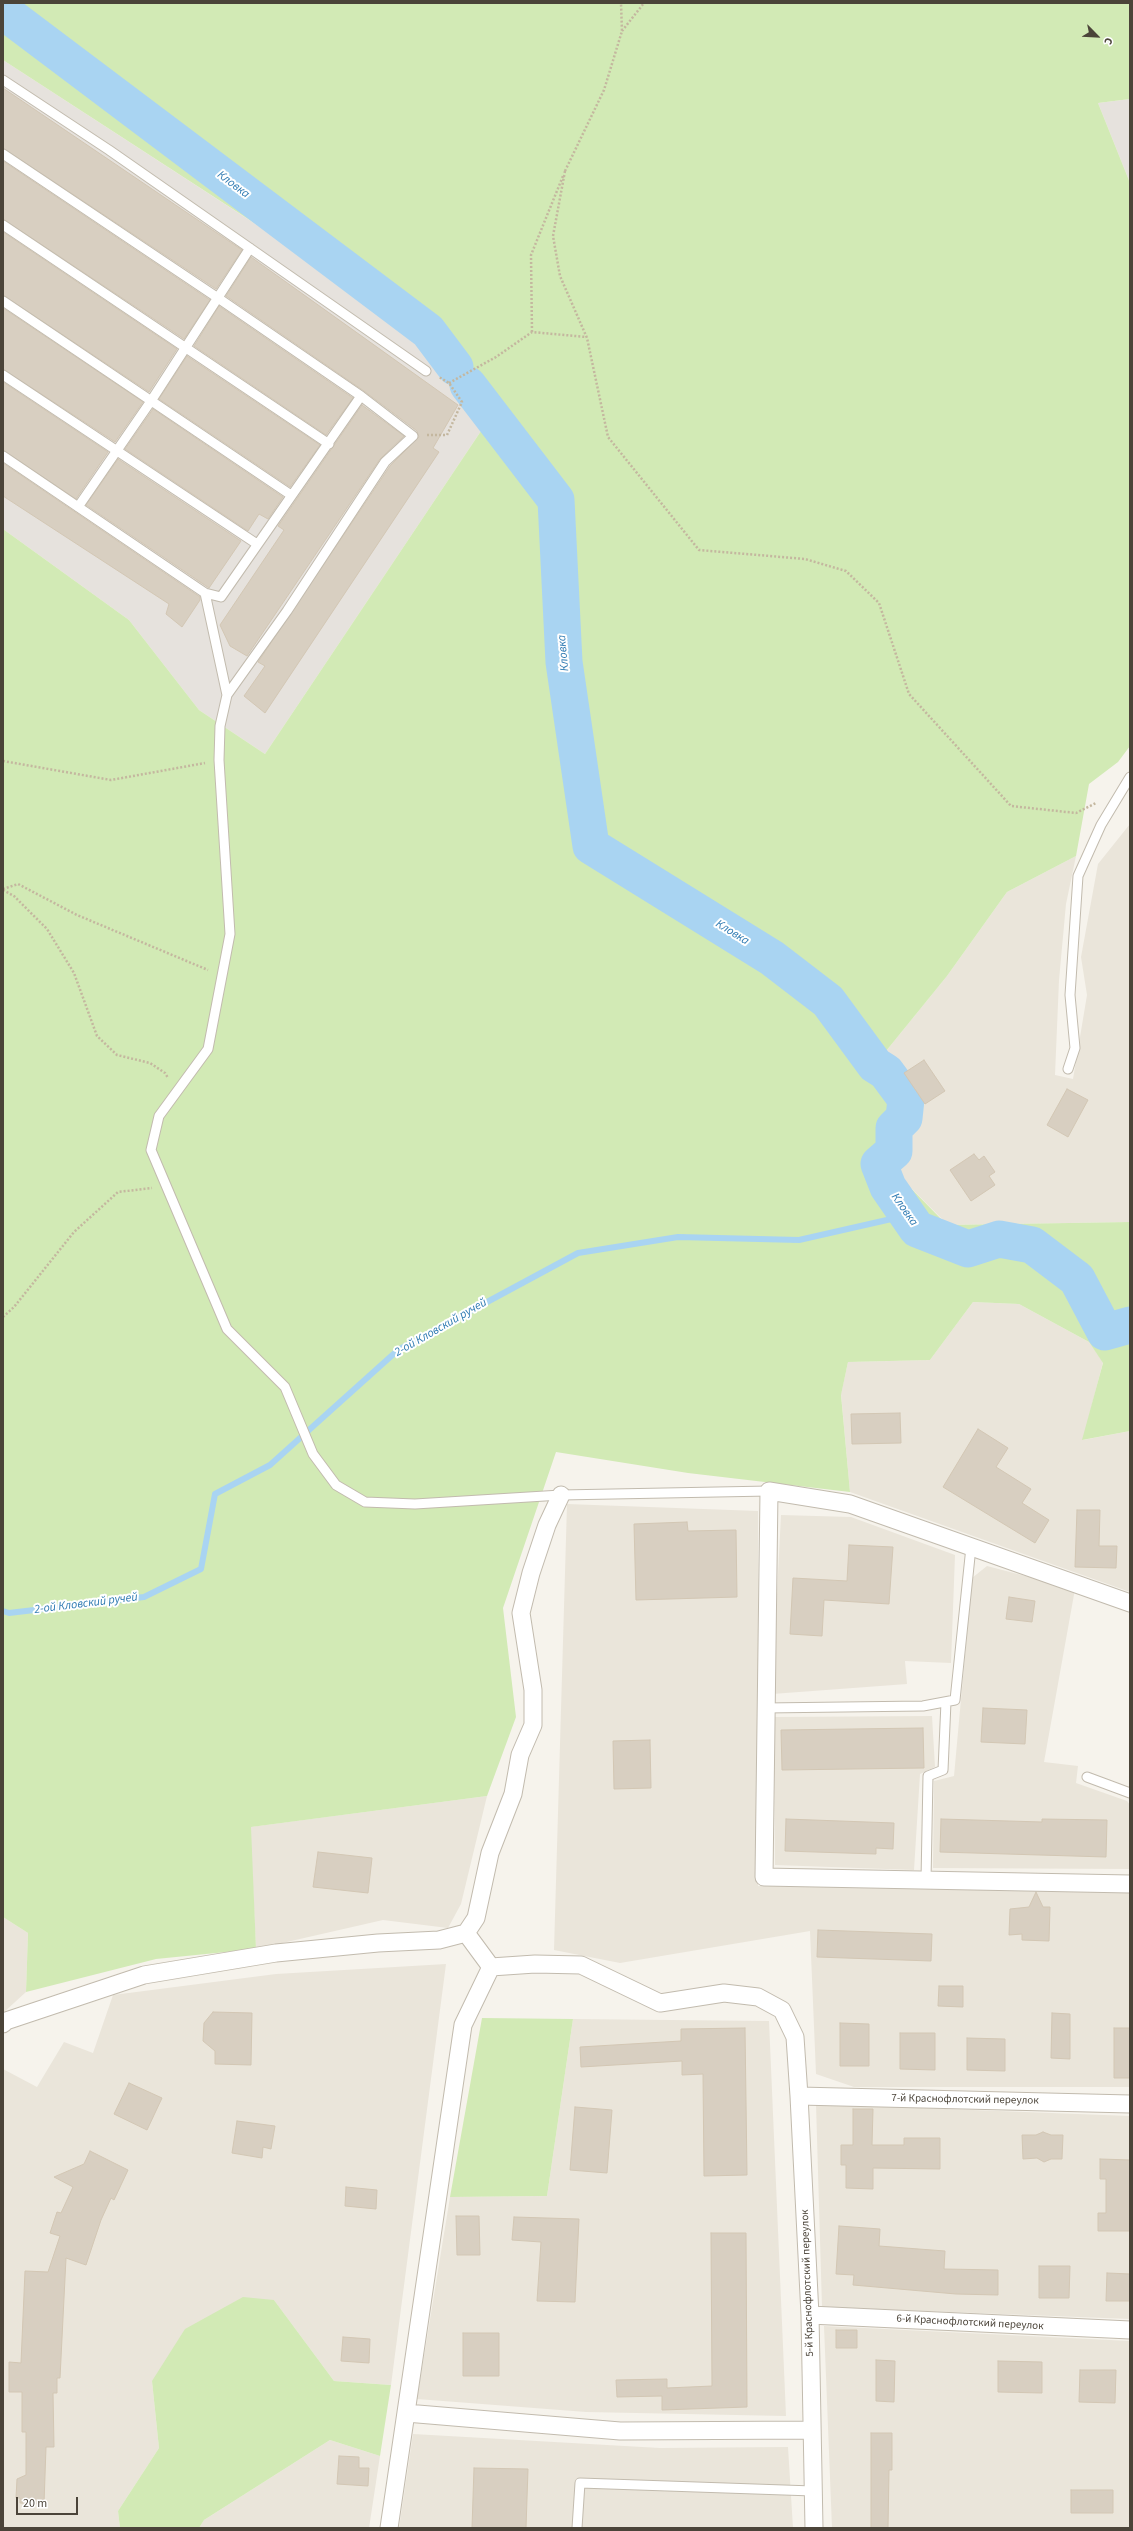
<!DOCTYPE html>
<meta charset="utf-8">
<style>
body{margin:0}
#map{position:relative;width:1133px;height:2531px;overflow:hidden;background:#f6f3ec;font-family:"Source Sans 3",sans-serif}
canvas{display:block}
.frame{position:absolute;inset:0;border:4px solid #4b4439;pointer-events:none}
.north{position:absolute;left:1077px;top:16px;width:40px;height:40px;-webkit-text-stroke:3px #fff;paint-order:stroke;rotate:114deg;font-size:11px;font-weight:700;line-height:16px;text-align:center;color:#4b4439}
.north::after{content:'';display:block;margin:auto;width:14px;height:18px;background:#4b4439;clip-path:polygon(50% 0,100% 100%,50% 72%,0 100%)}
.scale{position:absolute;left:16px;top:2497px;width:62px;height:18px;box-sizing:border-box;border:2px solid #4b4439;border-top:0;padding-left:5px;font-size:12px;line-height:14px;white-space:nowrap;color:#4b4439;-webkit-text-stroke:3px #fff;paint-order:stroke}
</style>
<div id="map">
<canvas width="1133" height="2531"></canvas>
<div class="frame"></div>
<div class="north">С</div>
<div class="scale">20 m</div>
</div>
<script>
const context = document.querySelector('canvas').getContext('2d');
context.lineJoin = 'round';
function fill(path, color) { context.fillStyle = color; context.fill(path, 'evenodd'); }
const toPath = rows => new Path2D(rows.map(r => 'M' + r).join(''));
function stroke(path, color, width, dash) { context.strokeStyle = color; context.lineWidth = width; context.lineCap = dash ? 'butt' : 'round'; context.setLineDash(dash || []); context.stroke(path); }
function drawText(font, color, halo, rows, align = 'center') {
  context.font = font + ' "Source Sans 3",sans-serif'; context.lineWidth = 4; context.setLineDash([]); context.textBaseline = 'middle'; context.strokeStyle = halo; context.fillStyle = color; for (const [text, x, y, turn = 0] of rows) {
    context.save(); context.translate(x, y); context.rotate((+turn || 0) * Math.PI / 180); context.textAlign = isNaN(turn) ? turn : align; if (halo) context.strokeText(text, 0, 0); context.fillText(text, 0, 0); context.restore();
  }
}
const residential = toPath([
 [1130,824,1130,1222,948,1225,894,1171,908,1139,882,1056,947,976,1007,892,1076,856,1066,904,1059,980,1055,1075,1073,1079,1087,995,1081,957,1098,864],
 [973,1302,1019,1304,1089,1342,1103,1362,1083,1440,1130,1431,1130,1592,850,1492,841,1394,848,1362,930,1360],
 [567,1504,758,1511,758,1886,1130,1890,1130,2087,854,2087,816,2074,810,1931,620,1963,554,1950],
 [781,1515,851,1517,955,1555,951,1663,905,1661,907,1684,772,1694],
 [987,1566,1075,1589,1044,1762,1078,1766,1076,1783,1127,1801,1130,1805,1130,1869,933,1868,934,1781,954,1776,972,1578],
 [932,1716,935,1767,920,1774,914,1870,775,1865,774,1717],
 [487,1796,461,1904,448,1928,383,1920,256,1949,250,1827],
 [3,1917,28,1933,26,1992,3,2013],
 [446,1964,391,2385,334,2381,274,2300,152,2381,159,2448,118,2511,120,2528,3,2528,3,2069,37,2087,64,2042,93,2053,113,1995,276,1974],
 [573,2019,769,2021,786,2416,586,2412,417,2399,450,2197,547,2196],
 [816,2104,1130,2116,1130,2319,822,2307],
 [824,2326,1130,2341,1130,2528,832,2528],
 [413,2434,660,2448,788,2447,793,2528,399,2528],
 [330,2440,380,2456,369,2528,199,2528,204,2520]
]);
const industrial = toPath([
 [3,60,451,351,481,431,265,754,199,710,129,620,3,529],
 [1130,99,1130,183,1098,103]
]);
const green = toPath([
 [3,3,1130,3,1130,99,1098,103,1130,183,1130,746,1118,762,1089,784,1076,856,1007,892,947,976,882,1056,913,1097,908,1139,894,1171,947,1225,1130,1222,1130,1431,1082,1440,1103,1363,1089,1342,1019,1304,973,1302,930,1360,848,1362,841,1395,850,1492,688,1473,556,1452,503,1608,516,1717,487,1796,251,1827,256,1949,156,1959,26,1992,28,1933,3,1917,3,529,129,620,199,710,265,754,481,431,450,350,3,60],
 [482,2018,573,2019,547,2196,450,2197],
 [243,2297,274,2300,334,2381,391,2385,380,2456,330,2440,204,2520,199,2528,120,2528,118,2511,159,2448,152,2381,185,2329]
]);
const stream = toPath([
 [3,1611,9,1613,144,1597,201,1569,215,1494,270,1465,398,1350,578,1253,678,1237,799,1240,909,1215]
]);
const river = toPath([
 [3,11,428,331,455,367],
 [468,385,556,500,564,662,591,846,772,958,828,1001,875,1065,886,1072,906,1099,904,1118,894,1128,894,1151,879,1164,888,1187,917,1229,968,1249,999,1239,1032,1245,1077,1279,1105,1332,1130,1325]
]);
const building = toPath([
 [3,88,242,250,216,289,3,148,3,88],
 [3,161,210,300,184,339,3,219,3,161],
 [3,232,177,349,149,392,3,295,3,232],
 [251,257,458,405,433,448,439,452,265,713,244,696,265,666,258,662,390,466,419,437,417,431,364,391,226,296,251,257],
 [219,306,353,398,326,435,194,346,219,306],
 [3,308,143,402,115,442,3,369,3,308],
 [187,356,320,445,290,487,159,399,187,356],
 [3,382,108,452,76,499,3,450,3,382],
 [362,405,404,436,380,459,247,656,230,646,220,625,284,530,278,526,362,405],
 [153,409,283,497,268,519,259,514,248,531,125,449,153,409],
 [118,459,241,541,209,588,86,505,118,459],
 [3,463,200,597,200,600,182,627,166,614,169,604,3,496,3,463],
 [924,1060,945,1091,925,1104,904,1073,924,1060],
 [1067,1089,1088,1100,1068,1137,1047,1125,1067,1089],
 [974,1154,979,1160,984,1156,995,1172,989,1176,995,1185,971,1201,950,1170,974,1154],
 [900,1413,901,1443,852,1444,851,1414,900,1413],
 [978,1429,1008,1448,996,1467,1031,1489,1022,1503,1049,1520,1035,1543,943,1487,978,1429],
 [1077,1510,1100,1510,1099,1546,1117,1546,1116,1568,1075,1567,1077,1510],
 [687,1522,688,1531,736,1530,737,1597,636,1600,634,1524,687,1522],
 [849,1545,893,1547,889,1604,824,1600,822,1636,790,1634,793,1578,847,1581,849,1545],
 [1009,1597,1035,1601,1032,1622,1006,1619,1009,1597],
 [983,1708,1027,1710,1025,1744,981,1742,983,1708],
 [923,1728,924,1768,782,1770,781,1730,923,1728],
 [650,1740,651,1788,614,1789,613,1741,650,1740],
 [786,1819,894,1823,893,1849,876,1848,876,1854,785,1851,786,1819],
 [941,1819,1042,1822,1042,1819,1107,1820,1106,1857,940,1852,941,1819],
 [318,1852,372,1858,368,1893,313,1887,318,1852],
 [1036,1892,1043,1907,1050,1907,1049,1941,1022,1940,1022,1934,1009,1935,1010,1909,1029,1907,1036,1892],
 [818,1930,932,1934,931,1961,817,1957,818,1930],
 [939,1986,963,1986,963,2007,938,2006,939,1986],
 [213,2012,252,2013,251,2065,215,2064,215,2051,203,2041,204,2023,213,2012],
 [1052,2013,1070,2014,1070,2059,1051,2058,1052,2013],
 [840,2023,869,2024,869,2066,840,2066,840,2023],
 [745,2028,747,2175,704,2176,703,2074,682,2075,682,2061,581,2067,580,2047,681,2041,681,2029,745,2028],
 [1114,2028,1130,2028,1130,2078,1114,2078,1114,2028],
 [900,2033,935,2033,935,2070,900,2069,900,2033],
 [967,2038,1005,2039,1005,2071,967,2070,967,2038],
 [129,2083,162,2098,147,2130,114,2114,129,2083],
 [575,2107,612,2110,607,2173,570,2170,575,2107],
 [853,2109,873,2109,872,2145,904,2145,904,2138,940,2138,940,2169,873,2168,873,2189,846,2188,846,2165,841,2165,841,2145,853,2145,853,2109],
 [237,2121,275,2126,271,2149,263,2147,262,2158,232,2153,237,2121],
 [1043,2132,1051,2135,1063,2135,1062,2159,1051,2159,1044,2162,1037,2158,1023,2159,1022,2135,1036,2135,1043,2132],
 [90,2151,128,2170,114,2200,111,2198,101,2220,86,2265,66,2258,60,2378,57,2378,57,2393,53,2393,54,2447,46,2447,44,2504,20,2503,20,2498,16,2498,17,2479,26,2475,26,2432,22,2432,22,2392,9,2392,9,2362,21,2363,25,2271,48,2272,60,2236,50,2233,57,2212,61,2213,73,2187,54,2177,84,2164,90,2151],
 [1100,2159,1130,2160,1130,2231,1098,2231,1098,2213,1106,2213,1106,2179,1100,2179,1100,2159],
 [346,2187,377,2190,376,2209,345,2206,346,2187],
 [456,2216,479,2216,480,2255,457,2255,456,2216],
 [514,2217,579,2219,575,2302,537,2301,541,2242,512,2240,514,2217],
 [839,2226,880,2229,879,2246,945,2251,944,2269,998,2270,998,2295,956,2294,853,2285,854,2275,836,2274,839,2226],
 [711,2233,746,2233,747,2407,662,2410,662,2396,617,2397,616,2380,667,2379,667,2388,712,2386,711,2233],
 [1039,2266,1070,2266,1069,2298,1039,2298,1039,2266],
 [1107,2273,1130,2274,1130,2301,1106,2301,1107,2273],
 [836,2330,857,2330,857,2348,836,2348,836,2330],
 [463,2333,499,2333,499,2376,463,2376,463,2333],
 [343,2337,370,2339,369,2363,341,2361,343,2337],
 [876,2360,895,2361,894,2402,876,2401,876,2360],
 [998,2361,1042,2362,1042,2393,998,2392,998,2361],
 [1080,2370,1116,2370,1115,2403,1079,2402,1080,2370],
 [871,2433,892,2433,892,2470,889,2470,888,2528,871,2528,871,2433],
 [339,2456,359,2457,359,2468,369,2468,368,2486,337,2484,339,2456],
 [474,2468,528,2469,526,2528,472,2528,474,2468],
 [1071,2490,1113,2490,1113,2513,1071,2513,1071,2490]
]);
const path = toPath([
 [622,31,644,3],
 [565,171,553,236,560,276,587,338,608,437,699,550,805,559,846,571,879,603,909,694,1011,806,1076,813,1096,803],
 [565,171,604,90,622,31,621,3],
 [532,332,531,255,563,176],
 [449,383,496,357,532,332,586,337],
 [427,435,447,435,462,402,449,383,439,377],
 [3,761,111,780,205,763],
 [3,889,18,884,77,915,208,970],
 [3,890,14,896,47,929,74,973,97,1036,117,1055,150,1063,165,1073,168,1078],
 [3,1317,14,1307,74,1232,118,1192,152,1188]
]);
const service = toPath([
 [3,80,109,150,426,371],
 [3,154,218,298,361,396,413,436,385,462,287,611,227,695,220,726,219,760,230,934,208,1049,159,1116,151,1150,227,1329,285,1387,313,1454,336,1485,365,1502,415,1504,561,1495,769,1491],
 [3,225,329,444],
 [3,301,291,495],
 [3,375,257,544],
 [3,456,205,593,227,695],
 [78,507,151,401,250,248],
 [205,593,221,597,361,396],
 [1068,1069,1075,1048,1070,995,1078,876,1101,825,1130,777],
 [765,1708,923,1706,955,1700,971,1547],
 [1087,1777,1130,1793],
 [926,1880,928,1776,943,1770,946,1702],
 [577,2528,580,2483,813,2491]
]);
const minor = toPath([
 [1130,1603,850,1504,769,1491,764,1877,1130,1884],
 [466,1933,491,1967,535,1964,581,1965,660,2003,724,1993,758,1997,782,2010,795,2037,799,2096,810,2315,814,2528],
 [3,2024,6,2021,144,1975,276,1953,378,1943,439,1940,466,1933,476,1918,490,1853,513,1794,520,1755,533,1725,533,1690,521,1613,531,1573,547,1525,561,1495],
 [799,2096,1130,2104],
 [810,2315,1130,2330],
 [406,2413,620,2431,812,2430],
 [389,2528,463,2025,491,1967]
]);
const streetNames = [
 ["7-й Краснофлотский переулок",965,2100,1],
 ["5-й Краснофлотский переулок",808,2283,-92],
 ["6-й Краснофлотский переулок",970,2323,3]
];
const waterNames = [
 ["Кловка",233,185,37],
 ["Кловка",564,653,-95],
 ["Кловка",732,933,32],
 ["Кловка",904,1210,55],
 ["2-ой Кловский ручей",441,1328,-30],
 ["2-ой Кловский ручей",86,1604,-7]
];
fill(residential, '#eae5da');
fill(industrial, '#e6e2dd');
fill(green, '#d2eab5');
stroke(stream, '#a9d4f2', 6);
stroke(river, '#a9d4f2', 37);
fill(building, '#d8cfc1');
stroke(building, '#d3c7b4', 1);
stroke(service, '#c2bbae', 11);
stroke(minor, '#c2bbae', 19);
stroke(path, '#c4b79f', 2.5, [2, 2]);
stroke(service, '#fff', 9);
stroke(minor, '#fff', 17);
drawText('11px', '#4b4439', '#fff', streetNames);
drawText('italic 12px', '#2e7ab2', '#fff', waterNames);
</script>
